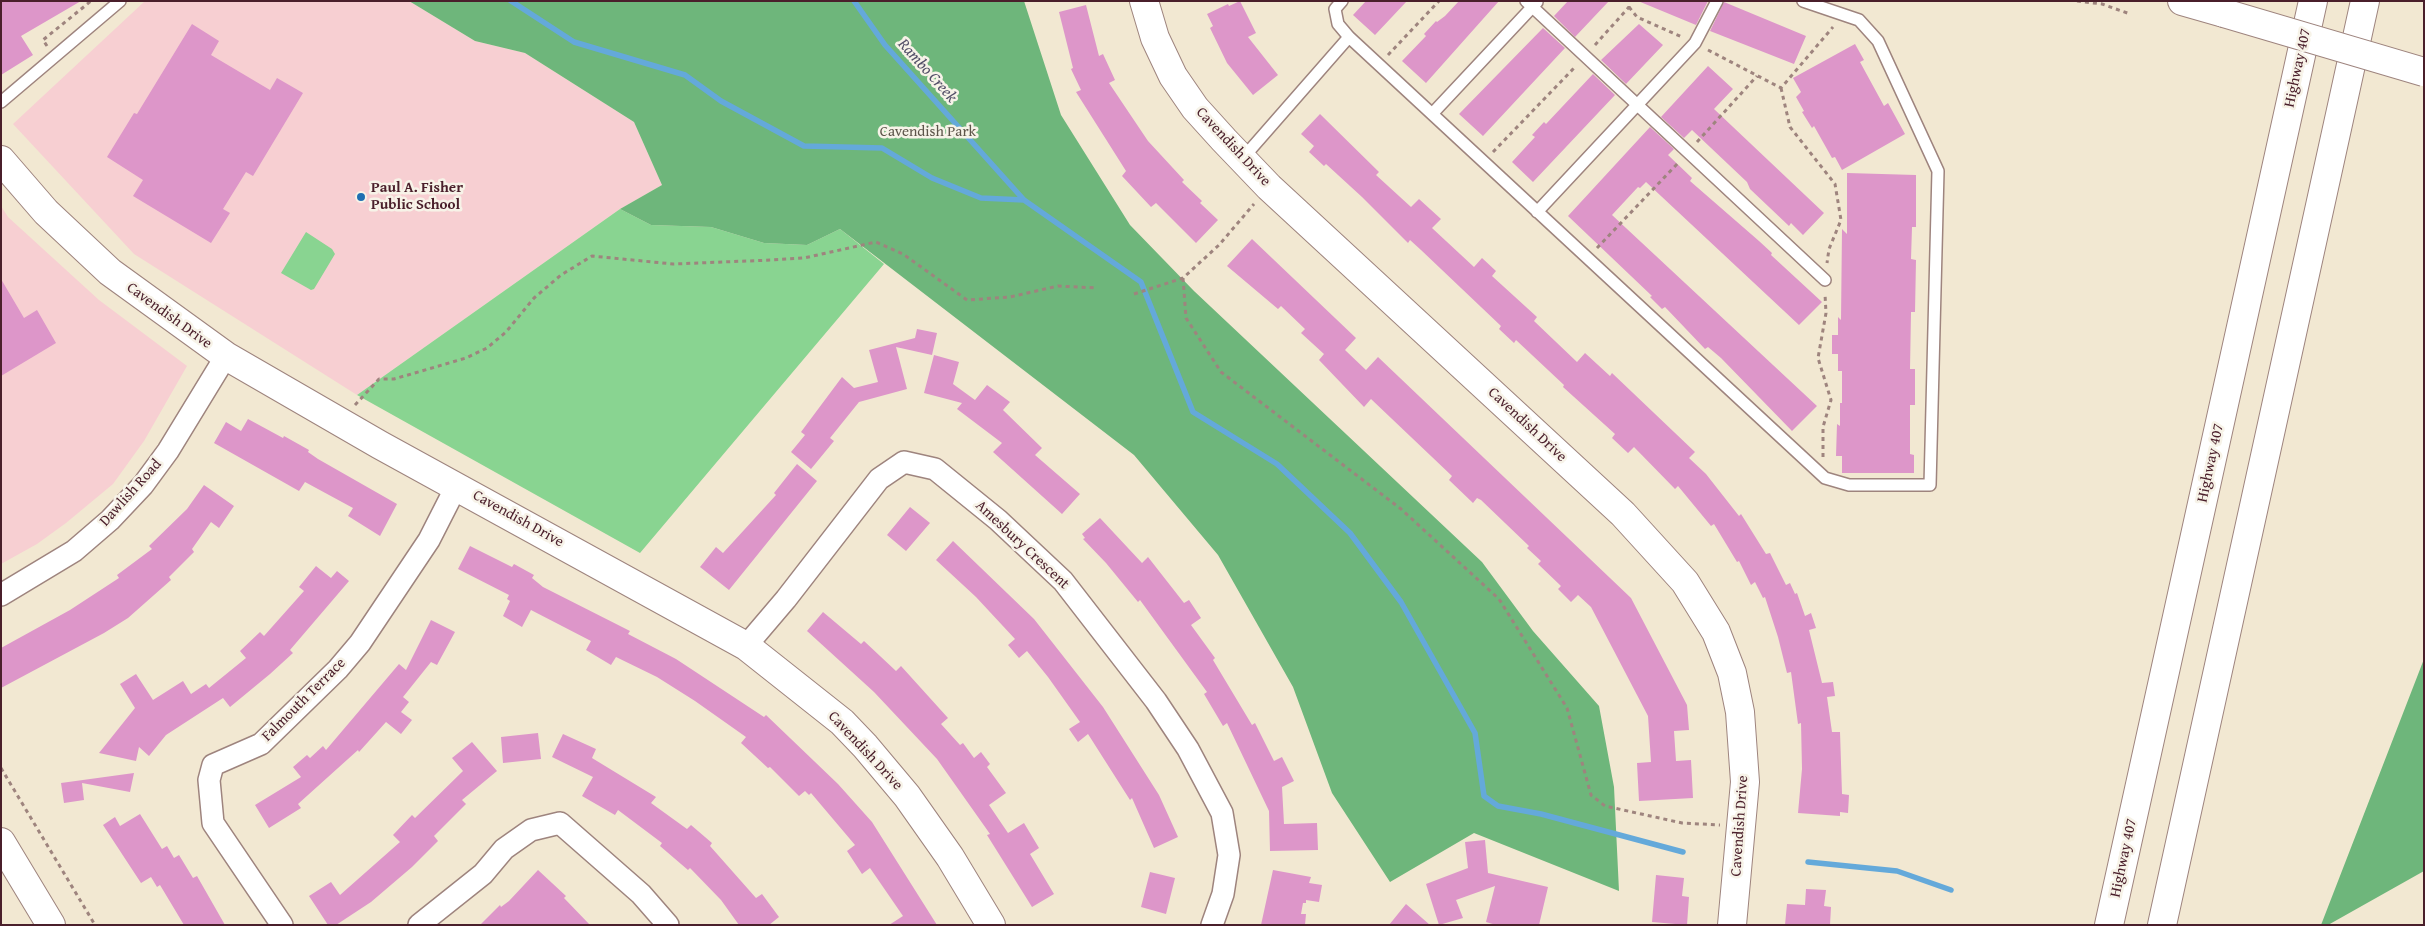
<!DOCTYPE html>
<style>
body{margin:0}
#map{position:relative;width:2425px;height:926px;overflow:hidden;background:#f2e8d2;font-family:"Gentium Book Plus",serif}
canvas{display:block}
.frame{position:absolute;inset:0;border:2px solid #4a1f2b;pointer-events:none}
</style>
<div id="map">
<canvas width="2425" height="926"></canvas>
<div class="frame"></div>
</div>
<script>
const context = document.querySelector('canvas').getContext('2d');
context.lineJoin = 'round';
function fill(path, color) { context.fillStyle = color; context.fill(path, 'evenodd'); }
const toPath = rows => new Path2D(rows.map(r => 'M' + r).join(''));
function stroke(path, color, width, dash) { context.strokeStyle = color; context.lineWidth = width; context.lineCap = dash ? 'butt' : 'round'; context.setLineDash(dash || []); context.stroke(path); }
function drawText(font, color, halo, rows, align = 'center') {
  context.font = font + ' "Gentium Book Plus",serif'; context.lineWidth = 5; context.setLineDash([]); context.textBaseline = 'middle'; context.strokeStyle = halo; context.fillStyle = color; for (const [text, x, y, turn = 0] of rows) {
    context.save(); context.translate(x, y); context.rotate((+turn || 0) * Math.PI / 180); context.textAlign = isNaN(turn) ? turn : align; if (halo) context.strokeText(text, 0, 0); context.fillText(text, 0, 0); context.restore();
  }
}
const built = toPath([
 [145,1,409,1,475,41,525,53,634,122,662,185,620,209,357,395,134,254,13,124],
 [1,206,8,217,99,300,187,366,144,441,113,484,66,523,37,544,1,564]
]);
const green = toPath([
 [620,209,651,225,711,227,764,243,807,245,840,229,884,264,640,553,357,395],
 [306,232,332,249,335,254,314,289,311,290,281,273]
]);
const forest = toPath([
 [409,1,1024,1,1061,115,1130,225,1194,291,1482,562,1533,631,1599,706,1614,787,1619,891,1474,833,1390,882,1332,793,1293,687,1218,555,1134,455,840,229,807,245,764,243,711,227,651,225,620,209,662,185,634,122,525,53,475,41],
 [2424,659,2424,871,2328,925,2321,925]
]);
const stream = toPath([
 [511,1,574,42,685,75,721,101,804,146,882,148,932,178,981,198,1024,200],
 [854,1,885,45,1024,200,1141,282,1193,412,1277,464,1350,533,1401,602,1475,733,1484,796,1498,806,1541,814,1683,852],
 [1808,862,1897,871,1951,890]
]);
const building = toPath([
 [1,1,81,1,21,36,33,55,1,75],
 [1240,1,1256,33,1248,37,1278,75,1253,95,1227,63,1210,28,1213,26,1207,14,1228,4,1229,6],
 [1366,1,1407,1,1375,35,1353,15],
 [1459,1,1499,1,1426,83,1402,61,1426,36,1424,34,1436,21,1437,22,1445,16],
 [1568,1,1609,1,1575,37,1554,16],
 [1638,1,1708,1,1696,25],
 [1724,2,1806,36,1794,64,1710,31],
 [1086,5,1099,56,1103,54,1115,80,1109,83,1148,141,1184,180,1182,182,1202,201,1200,203,1218,220,1196,243,1156,203,1151,207,1122,176,1126,171,1076,92,1081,90,1071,69,1073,68,1059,12],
 [192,24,219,41,211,55,270,90,277,78,303,93,253,176,246,172,223,209,230,213,211,243,133,196,143,180,107,157,134,113,137,114],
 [1639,24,1663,45,1626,84,1601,60],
 [1543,28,1565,48,1483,136,1459,114],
 [1855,44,1864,60,1860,62,1884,106,1888,103,1905,134,1842,170,1835,157,1832,158,1814,126,1812,128,1802,112,1804,111,1796,97,1801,92,1793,78],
 [1708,66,1733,89,1714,109,1824,213,1803,235,1791,223,1789,226,1750,189,1747,182,1692,130,1684,138,1661,117],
 [1593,74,1615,95,1533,182,1512,162,1535,137,1532,135,1544,122,1546,124],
 [1320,114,1379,172,1376,175,1411,207,1419,199,1441,219,1432,228,1474,267,1482,258,1496,271,1492,276,1537,317,1534,321,1577,362,1585,353,1610,376,1612,373,1695,452,1689,458,1706,474,1739,516,1741,514,1766,554,1770,553,1786,585,1790,583,1795,594,1797,593,1805,616,1811,613,1816,628,1809,630,1822,683,1833,682,1835,696,1827,697,1832,732,1840,732,1842,794,1849,795,1848,813,1840,812,1840,816,1798,813,1802,769,1801,723,1798,724,1791,672,1787,673,1778,637,1765,597,1763,598,1755,582,1751,585,1739,561,1737,562,1714,524,1711,526,1678,486,1675,489,1634,447,1628,453,1612,438,1615,434,1563,387,1564,385,1516,340,1514,343,1499,329,1501,326,1421,250,1410,240,1408,243,1362,197,1326,164,1324,166,1309,152,1314,146,1301,134],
 [1650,127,1674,149,1668,155,1692,178,1690,181,1759,241,1772,253,1771,255,1822,302,1799,325,1646,182,1640,188,1638,187,1612,215,1817,406,1792,431,1721,358,1708,347,1705,349,1665,307,1662,309,1650,297,1652,296,1568,216],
 [1847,173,1916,175,1916,227,1912,227,1911,259,1916,260,1915,312,1911,312,1910,369,1915,369,1915,405,1910,405,1910,454,1914,455,1914,473,1842,473,1842,456,1836,456,1837,424,1840,426,1840,403,1842,403,1842,371,1838,371,1838,354,1832,354,1832,335,1838,335,1838,317,1841,320,1842,229,1847,234],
 [1252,239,1356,338,1345,350,1366,370,1378,357,1631,598,1687,705,1689,730,1674,731,1676,761,1691,760,1693,798,1639,801,1637,763,1651,762,1648,716,1591,607,1578,595,1571,602,1558,589,1561,586,1538,564,1541,561,1527,548,1529,546,1481,500,1477,498,1473,503,1449,480,1452,476,1371,399,1364,407,1319,360,1324,354,1301,333,1305,329,1281,306,1278,309,1227,266],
 [1,279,24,318,37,310,56,343,1,376],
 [917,329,937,333,932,355,896,347,907,389,859,402,830,438,834,441,811,469,791,452,805,435,801,432,842,377,854,388,878,382,869,350,915,338],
 [934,355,959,362,953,384,975,400,987,385,1010,402,1003,410,1042,448,1035,455,1080,494,1062,514,993,452,1002,443,957,409,962,403,924,393],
 [248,419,283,438,284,436,309,450,308,452,318,459,397,504,380,536,348,516,353,508,305,482,299,491,214,443,226,422,241,431],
 [797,464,817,481,729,590,700,567,716,547,723,553,776,495,774,493],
 [204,485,234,506,219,528,211,522,192,549,194,552,169,577,171,580,128,618,104,633,1,688,1,648,70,610,119,578,117,575,152,549,149,546,187,509],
 [910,507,930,523,906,551,887,535],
 [1100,518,1142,563,1148,557,1184,603,1189,600,1201,618,1191,625,1215,658,1213,660,1252,725,1255,723,1274,761,1282,757,1294,781,1282,787,1284,824,1317,823,1318,850,1270,851,1269,811,1227,723,1223,726,1204,694,1207,692,1140,600,1138,602,1106,563,1083,539,1085,538,1082,534],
 [953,541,1034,619,1103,707,1159,795,1178,837,1154,848,1132,798,1130,800,1088,734,1078,742,1069,729,1080,722,1048,677,1027,651,1019,658,1008,645,1015,639,976,597,936,560],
 [470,546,512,567,514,564,534,575,532,578,543,587,630,631,628,634,676,659,764,717,766,715,838,784,872,822,937,925,889,925,903,916,870,868,862,874,847,851,855,845,811,793,809,795,805,791,799,796,770,767,768,768,741,743,746,737,695,701,657,677,616,657,611,665,586,650,591,641,531,610,522,627,503,616,510,601,507,599,509,595,458,569],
 [316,566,331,578,337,571,349,581,290,650,293,653,270,674,230,707,223,698,166,735,149,756,139,747,136,761,99,753,135,708,120,684,136,674,153,700,183,681,191,694,206,684,209,688,246,658,240,651,260,632,264,636,304,591,299,587],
 [823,612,861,644,864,641,896,671,901,666,948,718,941,724,960,745,963,743,974,758,981,752,990,764,987,767,1006,793,989,805,1008,833,1024,823,1039,848,1030,854,1054,894,1032,907,987,835,990,834,937,759,874,692,807,631],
 [431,620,455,632,437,665,431,662,403,697,409,702,401,712,412,720,401,734,386,722,359,752,358,750,298,804,301,808,269,828,255,805,301,777,293,767,307,755,310,758,323,746,326,750,399,664,406,670],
 [538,733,541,759,503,763,501,737],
 [563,734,596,749,592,758,656,797,651,803,687,829,691,825,712,843,710,846,756,898,762,894,779,917,769,925,739,925,721,900,690,868,688,870,660,846,662,843,618,810,615,815,582,796,593,777,552,757],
 [472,742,497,771,462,800,466,804,434,836,438,841,412,867,371,902,336,925,328,925,309,896,331,882,340,895,400,842,393,835,412,815,415,818,463,771,452,758],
 [134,773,130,792,82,783,84,800,64,803,61,783],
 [140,814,162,849,167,846,174,858,179,855,193,878,197,876,225,925,184,925,160,885,157,887,151,877,141,883,103,825,115,817,120,826],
 [1485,840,1488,873,1548,887,1539,925,1496,925,1486,922,1495,886,1456,900,1463,918,1439,925,1426,884,1468,868,1465,842],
 [538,870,566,896,564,898,590,925,480,925,500,905,501,907,509,901],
 [1273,870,1311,877,1309,883,1322,885,1319,902,1306,900,1306,903,1303,903,1301,914,1306,914,1305,925,1261,925],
 [1150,872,1175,878,1166,914,1141,907],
 [1656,875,1684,878,1682,896,1689,897,1687,925,1652,922],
 [1806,889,1826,890,1824,906,1831,907,1830,925,1785,925,1787,904,1805,905],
 [1406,904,1430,925,1389,925]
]);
const path = toPath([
 [2077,1,2102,4,2130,14],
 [1629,7,1637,17,1682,37],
 [1595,45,1629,7,1629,1],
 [47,46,43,40,91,1],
 [1708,50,1781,88,1833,27],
 [1388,55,1439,1],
 [1781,88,1790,127,1835,184,1841,220,1829,249,1827,263],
 [1697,142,1757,76],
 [1493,152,1576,66],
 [1597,248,1679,162],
 [1183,278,1186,318,1221,372,1401,509,1499,599,1567,708,1591,795,1605,806,1682,823,1720,825],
 [1134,294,1183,278,1219,245,1254,204],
 [355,405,379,379,394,379,466,358,487,348,506,332,534,298,561,275,592,256,673,264,772,260,804,258,876,242,903,254,967,300,1010,297,1058,286,1097,288],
 [1823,457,1823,427,1831,400,1818,358,1826,313,1825,294],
 [1,768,95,925]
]);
const lane = toPath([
 [1342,1,1335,9,1338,24,1349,37,1825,478,1849,485,1930,485,1938,171,1878,41,1859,20,1803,1],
 [1526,1,1825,280],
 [1,102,120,1],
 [1432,114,1537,2],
 [1243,158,1349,37],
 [1537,212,1695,43,1717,1]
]);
const street = toPath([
 [1,595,74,551,110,520,143,485,168,451,226,356],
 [746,646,786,599,879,479,904,462,935,469,998,520,1063,581,1156,701,1188,749,1222,813,1229,855,1223,894,1212,925],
 [282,925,213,823,209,780,213,765,261,744,338,669,360,643,429,540,457,485],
 [419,925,483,874,504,849,531,830,560,823,641,894,668,925]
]);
const secondary = toPath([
 [1144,1,1155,38,1173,76,1195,108,1224,140,1269,187,1623,514,1685,582,1716,632,1732,673,1740,712,1745,782,1732,925],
 [2182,1,2224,13],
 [1,160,46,212,110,272,226,356,380,445,746,646,842,722,865,746,907,796,950,857,991,925]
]);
const primary = toPath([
 [1,842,51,925]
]);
const highway = toPath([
 [2109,925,2313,1],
 [2162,925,2365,1]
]);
const secondaryBridge = toPath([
 [2224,13,2424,72]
]);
const markers = [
 [361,197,5,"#1f6fb2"]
];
const streetNames = [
 ["Highway 407",2298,68,-78],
 ["Cavendish Drive",1233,147,47],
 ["Cavendish Drive",169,316,36],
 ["Cavendish Drive",1527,425,43],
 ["Highway 407",2211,463,-78],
 ["Dawlish Road",131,493,-48],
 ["Cavendish Drive",518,519,29],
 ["Amesbury Crescent",1022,545,43],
 ["Falmouth Terrace",304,700,-45],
 ["Cavendish Drive",865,751,47],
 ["Cavendish Drive",1740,826,-86],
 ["Highway 407",2124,858,-78]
];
const parkNames = [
 ["Cavendish Park",928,132]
];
const poiNames = [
 ["Paul A. Fisher",371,188],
 ["Public School",371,205]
];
const waterNames = [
 ["Rambo Creek",927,71,48]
];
fill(built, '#f7cfd2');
fill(green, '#89d491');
fill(forest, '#6eb67b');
stroke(stream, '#64a9da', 5.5);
fill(building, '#dd96c9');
stroke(lane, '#9e847e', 14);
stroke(street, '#9e847e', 24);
stroke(secondary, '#9e847e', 30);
stroke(primary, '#9e847e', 30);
stroke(highway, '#9e847e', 30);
stroke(path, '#9e847e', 3, [4, 4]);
stroke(lane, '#fff', 11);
stroke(street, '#fff', 21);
stroke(secondary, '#fff', 28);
stroke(primary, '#fff', 28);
stroke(highway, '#fff', 28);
stroke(secondaryBridge, '#9e847e', 30, []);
stroke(secondaryBridge, '#fff', 28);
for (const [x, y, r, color] of markers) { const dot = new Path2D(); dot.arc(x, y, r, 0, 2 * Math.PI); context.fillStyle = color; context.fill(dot); stroke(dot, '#f7f3e8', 2); }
drawText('15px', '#4a1f2b', '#f7f3e8', streetNames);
drawText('15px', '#5d554a', '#f7f3e8', parkNames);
drawText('bold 15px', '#4a1f2b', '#f7f3e8', poiNames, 'left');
drawText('italic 16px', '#534f68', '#f7f3e8', waterNames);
</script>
